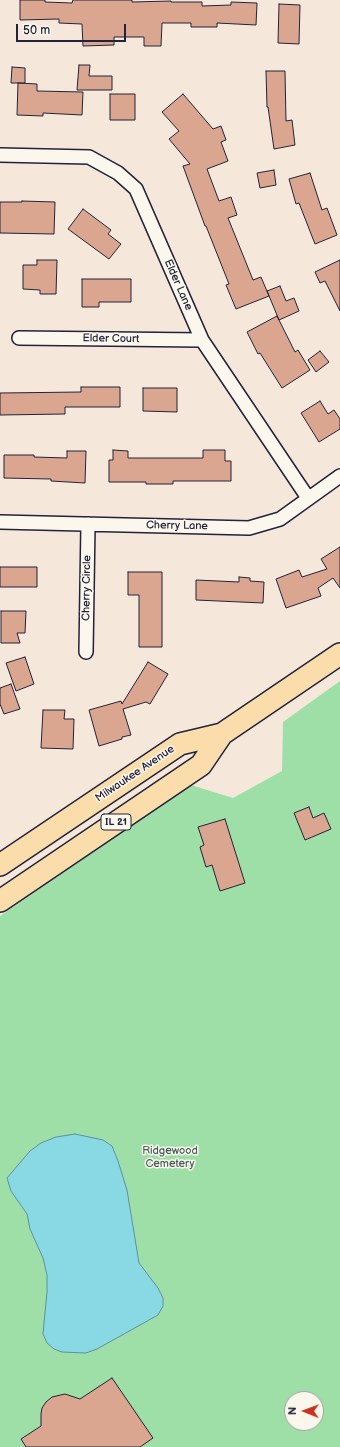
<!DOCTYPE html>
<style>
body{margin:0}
#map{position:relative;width:340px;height:1447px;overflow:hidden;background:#f5e7da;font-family:"Balsamiq Sans",sans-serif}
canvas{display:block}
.north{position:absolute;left:284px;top:1391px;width:40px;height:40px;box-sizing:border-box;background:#fbf7ec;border:1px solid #a4a2a5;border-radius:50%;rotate:271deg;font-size:11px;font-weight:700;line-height:16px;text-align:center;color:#22223b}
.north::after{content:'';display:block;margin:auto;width:14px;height:18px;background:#c8321e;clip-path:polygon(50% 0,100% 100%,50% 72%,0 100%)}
.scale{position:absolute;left:16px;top:24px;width:110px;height:18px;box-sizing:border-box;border:2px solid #22223b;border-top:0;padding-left:5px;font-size:12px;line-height:14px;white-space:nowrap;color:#22223b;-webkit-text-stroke:3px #fbf7ec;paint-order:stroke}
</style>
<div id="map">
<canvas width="340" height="1447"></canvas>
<div class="north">N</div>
<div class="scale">50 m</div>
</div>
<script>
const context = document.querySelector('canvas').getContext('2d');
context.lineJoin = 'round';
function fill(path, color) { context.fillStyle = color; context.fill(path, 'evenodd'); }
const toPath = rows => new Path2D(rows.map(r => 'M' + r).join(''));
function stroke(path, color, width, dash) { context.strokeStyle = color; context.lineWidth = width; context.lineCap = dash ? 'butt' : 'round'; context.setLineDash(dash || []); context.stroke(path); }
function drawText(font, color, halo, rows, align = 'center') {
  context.font = font + ' "Balsamiq Sans",sans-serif'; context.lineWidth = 3; context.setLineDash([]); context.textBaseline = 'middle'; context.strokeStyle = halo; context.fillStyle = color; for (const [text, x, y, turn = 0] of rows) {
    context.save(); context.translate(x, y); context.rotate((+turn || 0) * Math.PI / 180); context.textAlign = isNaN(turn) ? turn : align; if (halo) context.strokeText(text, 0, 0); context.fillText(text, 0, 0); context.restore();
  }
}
const green = toPath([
 [340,681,340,1447,0,1447,0,916,191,785,233,798,282,771,283,722],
 [292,1399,316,1399,316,1423,292,1423]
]);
const water = toPath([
 [75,1134,103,1140,112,1146,118,1161,127,1190,139,1263,158,1288,163,1298,163,1306,158,1315,97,1349,86,1353,62,1352,54,1349,47,1343,43,1334,47,1292,47,1275,43,1258,30,1229,27,1214,11,1191,7,1178,30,1151,41,1143,56,1137,75,1134]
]);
const building = toPath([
 [20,0,45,0,45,2,72,3,73,0,132,0,132,2,171,1,171,2,202,2,202,6,231,5,231,2,257,3,256,25,217,23,217,27,191,27,191,23,162,23,161,46,144,46,144,37,114,37,114,45,83,46,82,24,59,23,59,19,20,20,20,0],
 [279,4,300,5,299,44,278,43,279,4],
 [79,65,90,65,89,76,112,76,112,90,77,90,79,65],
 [12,67,25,68,25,83,11,83,12,67],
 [266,71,285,71,286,121,292,120,295,145,274,149,268,107,267,107,266,71],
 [18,83,37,84,37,91,83,92,82,115,43,113,43,116,17,115,18,83],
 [110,94,135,94,135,120,110,120,110,94],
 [183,94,213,129,221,126,226,140,221,142,228,161,207,169,219,201,231,197,237,215,228,218,253,280,261,277,269,296,236,309,226,285,229,284,206,226,205,226,183,166,190,164,169,139,179,131,162,112,183,94],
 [274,170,276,185,260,188,257,173,274,170],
 [310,173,322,210,327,208,337,235,315,244,299,203,296,204,289,179,310,173],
 [22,201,55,202,54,234,0,233,0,202,22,202,22,201],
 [83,209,111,230,108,234,121,244,109,259,68,229,83,209],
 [37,260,57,260,56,294,40,294,40,290,23,289,23,265,37,265,37,260],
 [340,260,340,311,325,281,320,283,315,272,340,260],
 [82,279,131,279,131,302,99,302,99,307,82,307,82,279],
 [280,286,286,301,294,298,299,311,279,320,267,291,280,286],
 [277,316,295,352,298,350,310,370,282,388,260,353,258,354,247,332,277,316],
 [320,351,329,362,316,372,308,360,320,351],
 [81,387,120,387,120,407,65,407,65,414,0,415,0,393,81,392,81,387],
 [143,388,177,388,177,412,143,411,143,388],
 [320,401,328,414,334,410,340,419,340,429,319,442,301,413,320,401],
 [113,450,128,451,128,458,203,458,203,450,225,450,225,461,231,461,231,481,173,481,173,484,146,484,146,482,109,482,109,460,113,460,113,450],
 [67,451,86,451,85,483,51,481,51,479,4,478,4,455,34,455,34,457,67,458,67,451],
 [340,547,340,588,333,578,318,588,321,596,286,608,276,579,299,570,302,577,327,569,321,559,340,547],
 [0,567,37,567,37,587,0,587,0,567],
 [128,572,162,572,162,647,139,647,139,595,128,595,128,572],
 [239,577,250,578,250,581,264,582,263,603,196,600,196,580,239,582,239,577],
 [1,611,26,611,25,633,17,633,20,643,1,643,1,611],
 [25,657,34,684,16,691,6,663,25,657],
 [148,662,168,674,150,704,146,702,123,709,131,735,122,737,122,739,99,746,89,710,121,701,122,704,148,662],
 [11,684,20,709,4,714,0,704,0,688,11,684],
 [43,710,65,710,64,719,74,719,73,749,41,748,43,710],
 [309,807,313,818,324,813,331,829,305,840,294,813,309,807],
 [225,819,245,883,220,891,212,865,206,867,200,847,204,845,198,827,225,819],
 [112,1378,153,1438,140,1447,26,1447,21,1439,41,1426,41,1414,42,1408,46,1402,52,1397,65,1394,80,1399,112,1378]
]);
const street = toPath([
 [0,155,89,157,118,173,136,189,202,340,308,498],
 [19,338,202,340],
 [0,522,249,528,280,519,340,476],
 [86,652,88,524]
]);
const primary = toPath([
 [0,865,180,744,222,734,340,654],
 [0,901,201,765,222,734]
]);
const shields = [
 [116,822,30]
];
const shieldNames = [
 ["IL 21",116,822]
];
const streetNames = [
 ["Elder Lane",178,285,66],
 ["Elder Court",111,339,1],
 ["Cherry Lane",177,526,1],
 ["Cherry Circle",87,588,-89],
 ["Milwaukee Avenue",135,774,-34]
];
const parkNames = [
 ["Ridgewood",170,1151],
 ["Cemetery",170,1164]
];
fill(green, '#9edfa8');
fill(water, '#88d9e4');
stroke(water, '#5f90a0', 1);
fill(building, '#dba690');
stroke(building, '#22223b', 1);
stroke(street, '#22223b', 16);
stroke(primary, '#22223b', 24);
stroke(street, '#fbf7ec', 13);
stroke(primary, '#fbddab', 21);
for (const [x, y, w] of shields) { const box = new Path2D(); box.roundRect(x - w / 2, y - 8, w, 16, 3); context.fillStyle = '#fbf7ec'; context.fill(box); stroke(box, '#22223b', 1); }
drawText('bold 10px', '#22223b', null, shieldNames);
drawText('11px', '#22223b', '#fbf7ec', streetNames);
drawText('11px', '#475b5c', '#fbf7ec', parkNames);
</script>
